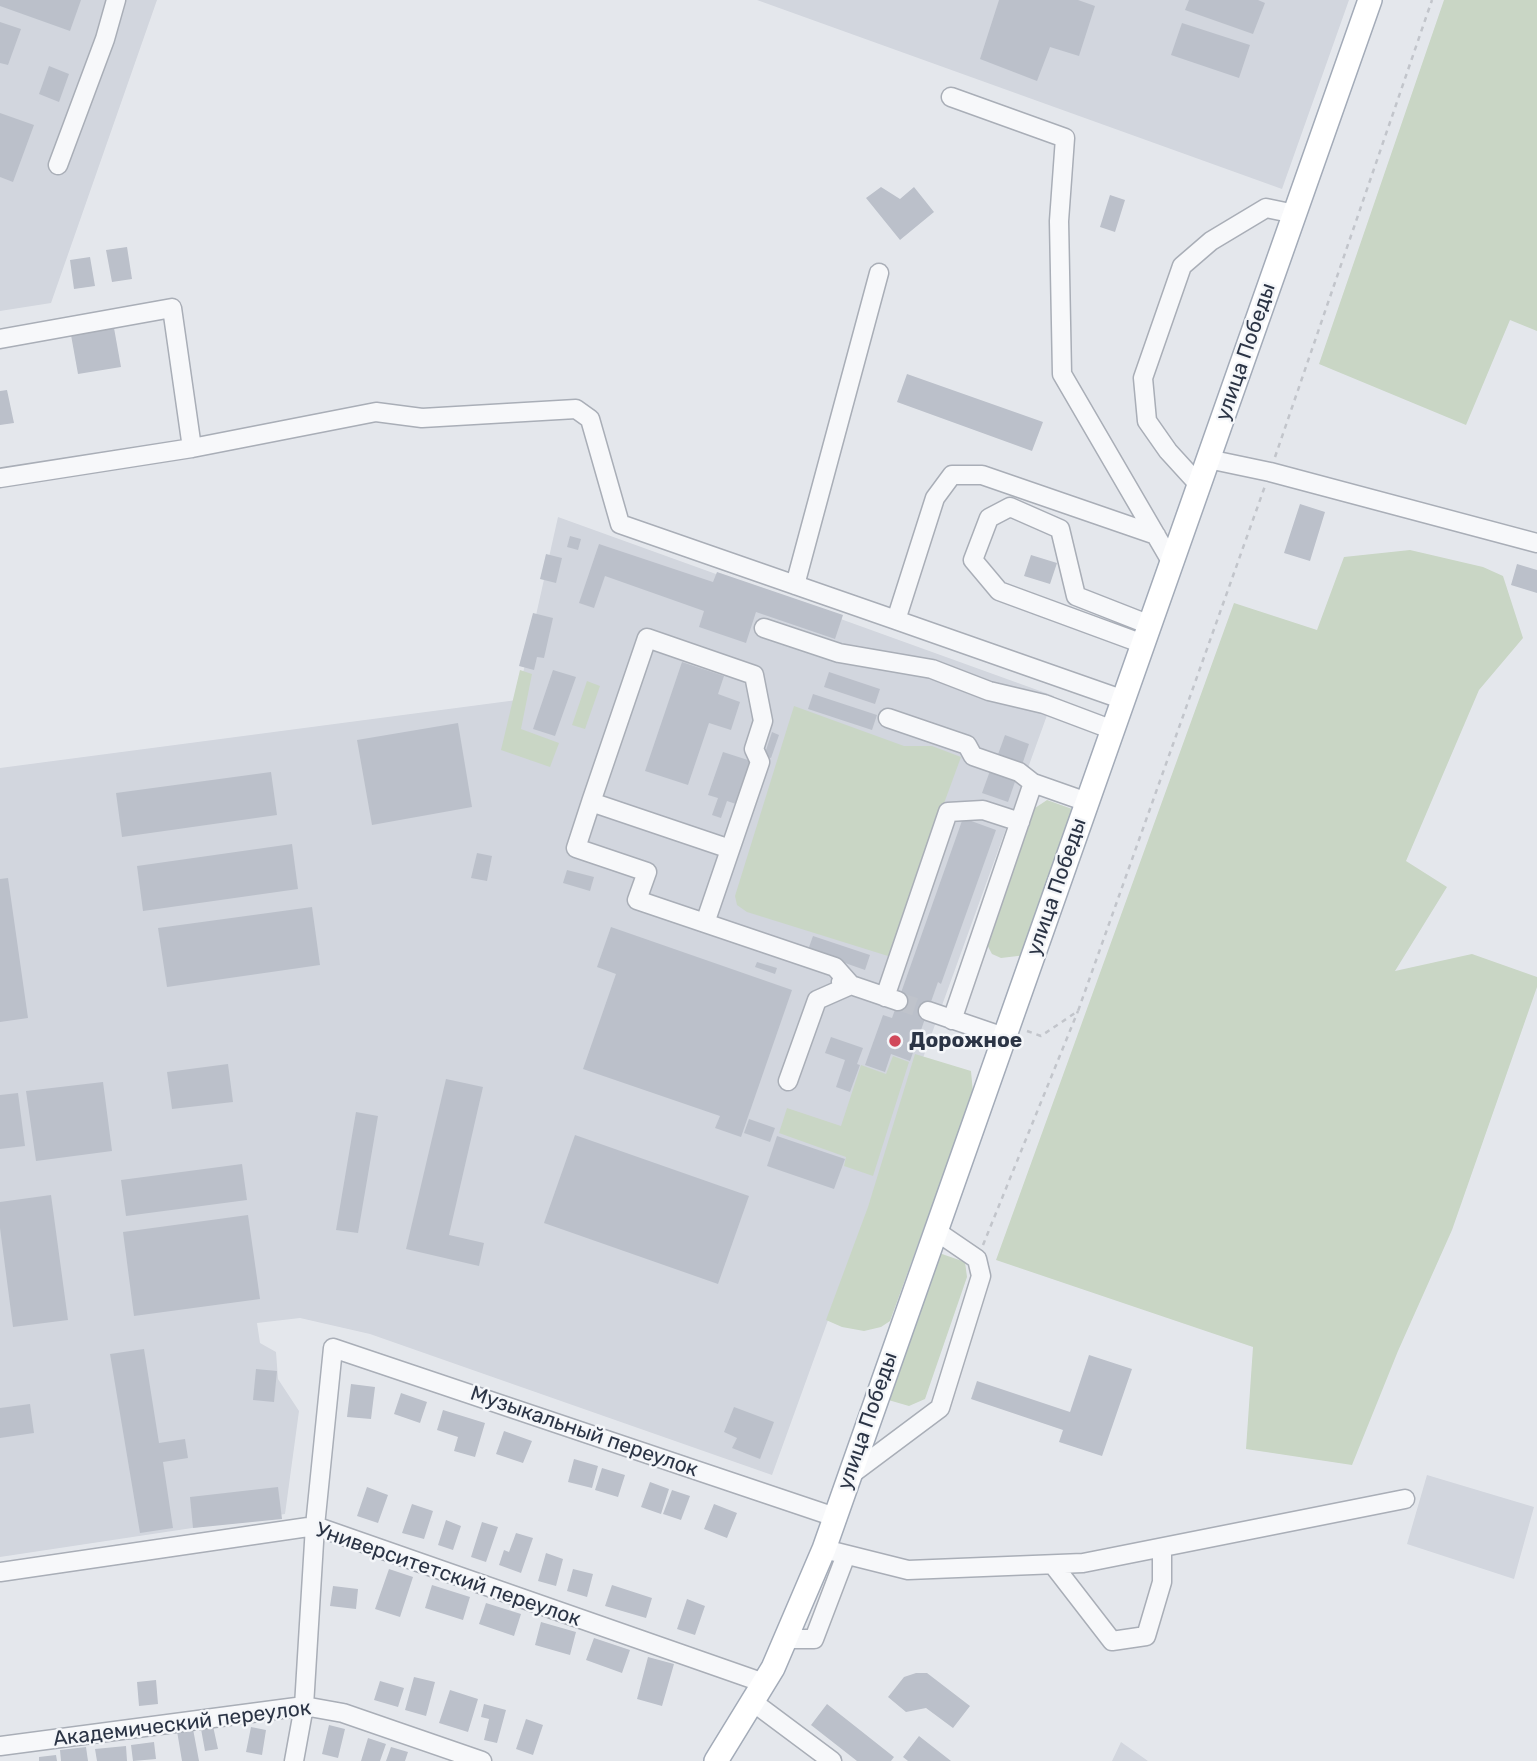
<!DOCTYPE html>
<meta charset="utf-8">
<style>
body{margin:0}
canvas{display:block;background:#e4e7ec}
</style>
<canvas width="1537" height="1761"></canvas>
<script>
const context = document.querySelector('canvas').getContext('2d');
context.lineJoin = 'round';
function fill(path, color) { context.fillStyle = color; context.fill(path, 'evenodd'); }
const toPath = rows => new Path2D(rows.map(r => 'M' + r).join(''));
function stroke(path, color, width, dash) { context.strokeStyle = color; context.lineWidth = width; context.lineCap = dash ? 'butt' : 'round'; context.setLineDash(dash || []); context.stroke(path); }
function drawText(font, color, halo, rows, align = 'center') {
  context.font = font + ' Rubik,sans-serif'; context.lineWidth = 5; context.setLineDash([]); context.textBaseline = 'middle'; context.strokeStyle = halo; context.fillStyle = color; for (const [text, x, y, turn = 0] of rows) {
    context.save(); context.translate(x, y); context.rotate((+turn || 0) * Math.PI / 180); context.textAlign = isNaN(turn) ? turn : align; if (halo) context.strokeText(text, 0, 0); context.fillText(text, 0, 0); context.restore();
  }
}
const built = toPath([
 [0,0,157,0,51,303,0,311],
 [757,0,1349,0,1282,189],
 [558,517,1054,696,772,1475,370,1334,300,1318,257,1323,260,1343,276,1352,278,1379,299,1411,285,1514,0,1557,0,768,517,700],
 [1427,1475,1534,1507,1514,1579,1407,1544],
 [1121,1742,1148,1761,1112,1761]
]);
const green = toPath([
 [1444,0,1537,0,1537,331,1510,320,1466,425,1319,364],
 [1410,550,1483,567,1503,576,1523,638,1479,690,1406,861,1447,887,1395,971,1472,954,1537,977,1537,987,1452,1230,1398,1351,1352,1465,1246,1449,1253,1347,996,1260,1234,603,1317,630,1344,557],
 [520,670,532,674,521,729,559,743,550,767,501,750],
 [587,681,600,686,585,729,572,725],
 [794,706,904,746,932,746,961,757,888,956,747,912,737,905,735,896],
 [1047,800,1075,810,1026,955,1001,958,992,954,985,941,1029,812],
 [915,1054,971,1071,973,1093,890,1321,881,1327,864,1331,842,1327,826,1320,868,1207],
 [893,1056,909,1062,873,1176,844,1166,846,1157,779,1133,787,1108,841,1126,861,1065,886,1074],
 [919,1252,942,1254,965,1262,967,1277,925,1399,909,1406,878,1397]
]);
const building = toPath([
 [0,0,81,0,70,31,0,6],
 [999,0,1078,0,1095,6,1079,56,1050,47,1037,81,980,59],
 [1189,0,1258,0,1265,3,1253,34,1185,10],
 [0,22,21,29,8,65,0,63],
 [1182,23,1250,45,1239,78,1171,55],
 [49,66,69,74,59,102,39,94],
 [0,113,34,125,13,182,0,177],
 [881,187,900,199,914,187,934,212,900,240,866,198],
 [1110,195,1125,200,1115,232,1100,227],
 [127,247,132,279,112,282,106,250],
 [90,257,95,286,74,289,70,260],
 [114,328,121,367,78,374,71,335],
 [907,374,1043,422,1032,451,897,402],
 [7,390,14,423,0,425,0,391],
 [1300,504,1325,512,1310,561,1284,553],
 [570,536,581,539,578,550,567,547],
 [599,544,713,582,717,572,843,615,835,639,756,612,746,643,699,627,704,611,605,576,594,608,579,603],
 [546,554,562,558,556,583,540,579],
 [1031,555,1057,563,1050,584,1024,576],
 [1517,564,1537,570,1537,593,1511,585],
 [533,613,553,618,544,658,537,657,534,670,519,666],
 [682,662,724,676,718,694,740,702,731,730,709,723,688,785,645,771],
 [553,670,576,677,555,736,533,729],
 [829,672,880,689,875,704,824,687],
 [813,694,877,715,872,730,808,709],
 [458,723,472,807,372,825,357,740],
 [772,732,779,735,771,758,764,756],
 [1005,735,1029,744,1021,768,996,760],
 [723,752,751,761,736,804,727,801,721,818,712,815,718,798,708,795],
 [991,768,1017,776,1008,802,982,793],
 [271,772,277,815,122,837,116,793],
 [963,818,996,830,941,984,938,982,910,1061,891,1054,885,1072,865,1065,883,1015,892,1018],
 [292,844,298,889,143,911,137,866],
 [477,853,492,856,487,881,471,878],
 [567,870,594,877,590,891,563,883],
 [8,878,28,1018,0,1022,0,879],
 [312,907,320,965,167,987,158,928],
 [611,927,792,990,741,1137,715,1128,720,1116,583,1069,616,974,597,967],
 [813,936,870,955,865,970,808,950],
 [757,962,777,968,775,974,755,967],
 [831,1037,863,1048,857,1064,860,1065,850,1092,836,1087,845,1060,825,1053],
 [228,1064,233,1102,172,1109,167,1072],
 [446,1079,483,1087,449,1235,484,1243,479,1266,406,1249],
 [103,1082,112,1151,36,1161,26,1091],
 [18,1093,25,1146,0,1149,0,1095],
 [356,1112,378,1116,358,1233,336,1230],
 [749,1119,775,1128,770,1142,744,1133],
 [575,1135,749,1196,718,1284,544,1223],
 [777,1136,845,1159,834,1189,767,1166],
 [242,1164,247,1200,126,1216,121,1180],
 [51,1195,68,1320,13,1327,0,1228,0,1202],
 [248,1215,260,1299,134,1316,123,1232],
 [144,1349,159,1443,185,1439,188,1458,163,1462,173,1528,140,1533,110,1354],
 [1089,1355,1132,1369,1102,1456,1059,1442,1063,1430,971,1399,977,1381,1070,1412],
 [256,1369,277,1371,274,1402,253,1400],
 [351,1384,375,1387,371,1419,347,1417],
 [401,1393,427,1402,420,1423,394,1414],
 [30,1404,34,1433,0,1438,0,1408],
 [734,1407,774,1422,760,1459,732,1448,737,1438,724,1432],
 [443,1410,485,1423,475,1457,454,1451,458,1437,437,1430],
 [504,1431,532,1441,523,1463,496,1454],
 [574,1459,598,1466,592,1488,568,1482],
 [602,1468,625,1475,618,1497,595,1490],
 [650,1482,669,1489,661,1514,641,1507],
 [278,1487,282,1519,193,1528,190,1497],
 [367,1487,388,1495,378,1523,357,1516],
 [672,1490,690,1496,681,1520,663,1514],
 [412,1504,433,1511,424,1539,402,1533],
 [714,1504,737,1513,727,1538,704,1529],
 [446,1520,461,1526,453,1550,438,1545],
 [482,1522,498,1527,486,1562,471,1557],
 [516,1533,533,1538,521,1573,499,1565,504,1550,509,1552],
 [546,1553,563,1559,556,1586,538,1581],
 [389,1569,413,1577,400,1617,375,1609],
 [573,1569,593,1574,587,1597,567,1591],
 [432,1585,470,1597,463,1620,425,1608],
 [612,1585,652,1598,646,1618,605,1606],
 [333,1586,358,1589,356,1609,330,1606],
 [687,1599,705,1606,695,1635,677,1629],
 [486,1603,521,1614,514,1636,479,1624],
 [541,1622,576,1632,570,1655,535,1645],
 [594,1638,630,1650,622,1673,586,1660],
 [648,1657,674,1664,662,1706,637,1699],
 [916,1673,927,1673,970,1706,953,1728,926,1708,906,1712,888,1697,904,1677],
 [414,1677,435,1682,426,1716,405,1710],
 [156,1680,158,1704,139,1706,137,1682],
 [380,1681,404,1688,398,1707,374,1700],
 [450,1690,478,1699,468,1732,439,1723],
 [484,1704,506,1710,497,1743,484,1740,489,1719,481,1717],
 [827,1704,894,1757,891,1761,857,1761,811,1725],
 [526,1719,543,1725,533,1755,516,1749],
 [329,1725,345,1729,338,1758,322,1754],
 [213,1726,218,1749,205,1751,201,1729],
 [251,1727,266,1730,262,1755,246,1752],
 [193,1729,199,1761,182,1761,177,1731],
 [919,1736,951,1761,908,1761,903,1757],
 [368,1738,386,1744,380,1761,361,1761],
 [154,1742,156,1759,133,1761,131,1745],
 [126,1746,127,1761,97,1761,95,1749],
 [86,1747,88,1761,61,1761,60,1750],
 [391,1747,408,1752,405,1761,386,1761],
 [56,1755,57,1761,39,1761,39,1757]
]);
const minorTunnel = toPath([
 [898,1001,928,1011]
]);
const path = toPath([
 [1275,457,1432,0],
 [1027,1031,1041,1036,1078,1011,1265,486],
 [983,1245,1078,1011]
]);
const minor = toPath([
 [951,97,1065,138,1059,221,1062,374,1172,563],
 [58,165,105,39,116,0],
 [0,339,172,308,192,448],
 [1208,459,1270,472,1537,543],
 [0,478,192,448,376,412,422,418,576,409,590,419,620,524,896,620],
 [1199,485,1168,451,1147,421,1143,378,1182,266,1211,241,1266,208,1295,214],
 [795,585,879,273],
 [764,628,839,653,932,669,989,691,1044,704,1113,730],
 [1143,644,999,591,973,560,989,518,1010,507,1060,529,1076,596,1150,625],
 [1124,700,896,620,935,498,952,475,982,475,1156,535],
 [888,718,967,745,973,756,1019,772,1033,783],
 [591,802,647,638,754,675,763,721,754,749,760,762,705,923],
 [730,849,591,802,576,848,647,872,637,900,835,967,851,985,898,1001],
 [885,997,948,812,983,810,1020,822],
 [928,1011,1004,1037],
 [952,1020,1033,783,1087,802],
 [788,1081,817,1000,851,985,841,982],
 [849,1476,940,1408,981,1276,977,1259,936,1231],
 [824,1549,908,1570,1083,1563,1405,1499],
 [1054,1566,1112,1641,1146,1636,1162,1582,1162,1548],
 [0,1572,315,1526,764,1683],
 [786,1639,814,1639,846,1555],
 [753,1702,832,1761],
 [0,1746,304,1706,343,1713,482,1761],
 [294,1761,304,1706,315,1526,333,1348,835,1517]
]);
const major = toPath([
 [716,1761,773,1668,824,1549,1370,0]
]);
const markers = [
 [895,1041,7,"#d1495b"]
];
const streetNames = [
 ["улица Победы",1246,352,-71],
 ["улица Победы",1057,887,-71],
 ["улица Победы",868,1421,-71],
 ["Музыкальный переулок",584,1432,19],
 ["Университетский переулок",448,1575,19],
 ["Академический переулок",182,1724,-7]
];
const poiNames = [
 ["Дорожное",909,1041]
];
fill(built, '#d2d6de');
fill(green, '#c9d6c5');
fill(building, '#bbc0ca');
stroke(minorTunnel, '#bfc3cb', 18, [18, 9]);
stroke(minor, '#a9aeb7', 21);
stroke(major, '#a3abb8', 26);
stroke(path, '#c2c5cb', 2.5, [5, 5]);
stroke(minor, '#f7f8fa', 18);
stroke(major, '#fff', 23);
for (const [x, y, r, color] of markers) { const dot = new Path2D(); dot.arc(x, y, r, 0, 2 * Math.PI); context.fillStyle = color; context.fill(dot); stroke(dot, '#f4f6f9', 2.5); }
drawText('21px', '#2b3445', '#f4f6f9', streetNames);
drawText('bold 21px', '#2b3445', '#f4f6f9', poiNames, 'left');
</script>
